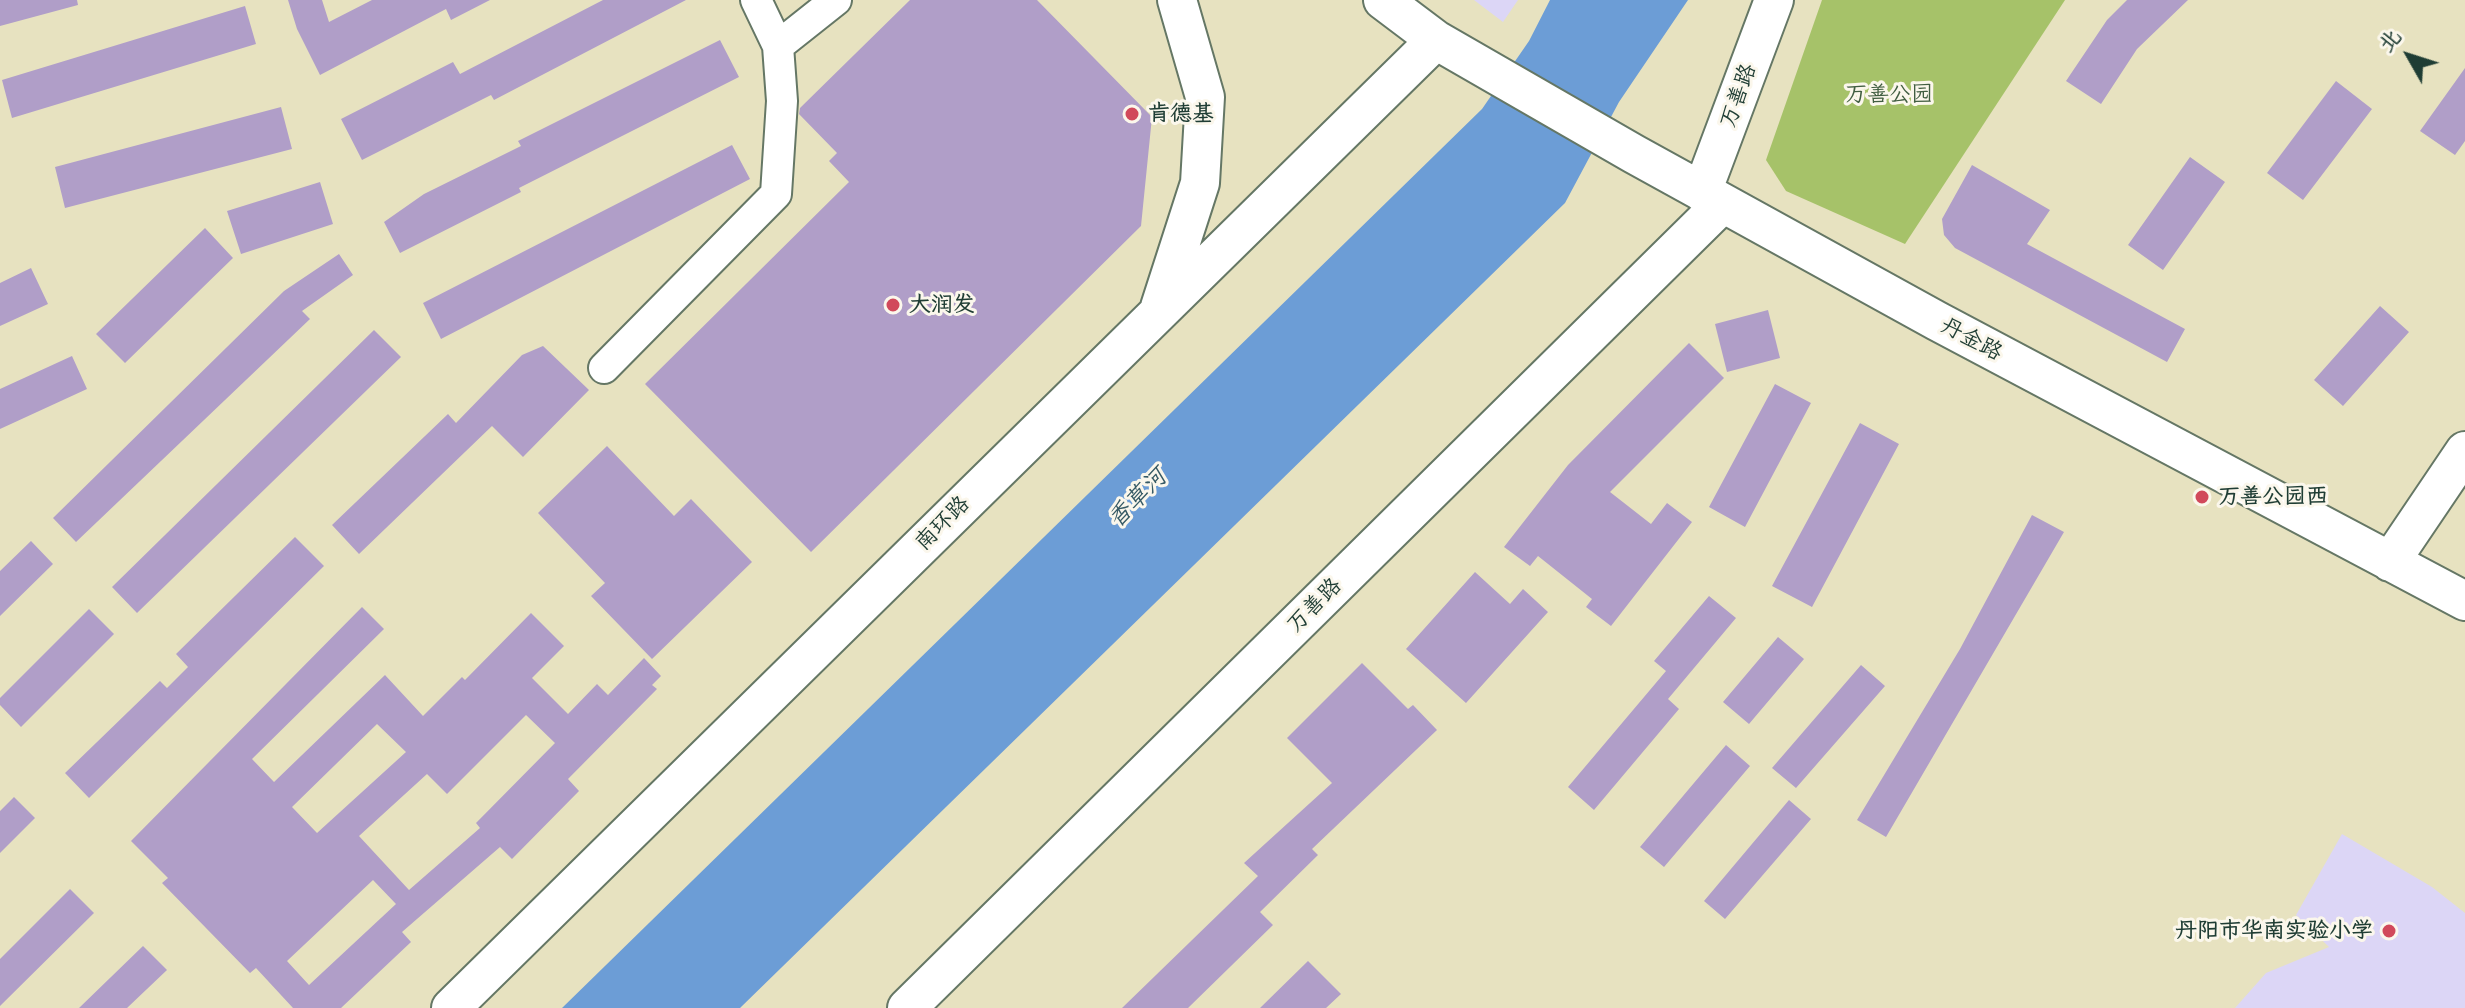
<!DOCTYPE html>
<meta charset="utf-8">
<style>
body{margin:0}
#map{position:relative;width:2465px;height:1008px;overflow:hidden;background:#e7e2c0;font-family:"Balsamiq Sans","LXGW WenKai TC",sans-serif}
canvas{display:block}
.north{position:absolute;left:2369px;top:16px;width:80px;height:80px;-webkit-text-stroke:6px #fbf7ec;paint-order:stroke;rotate:309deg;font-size:22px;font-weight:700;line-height:32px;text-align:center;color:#1f3d34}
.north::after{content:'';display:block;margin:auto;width:28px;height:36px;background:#1f3d34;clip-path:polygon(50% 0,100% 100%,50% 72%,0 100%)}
</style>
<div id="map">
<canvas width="2465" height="1008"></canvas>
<div class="north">北</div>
</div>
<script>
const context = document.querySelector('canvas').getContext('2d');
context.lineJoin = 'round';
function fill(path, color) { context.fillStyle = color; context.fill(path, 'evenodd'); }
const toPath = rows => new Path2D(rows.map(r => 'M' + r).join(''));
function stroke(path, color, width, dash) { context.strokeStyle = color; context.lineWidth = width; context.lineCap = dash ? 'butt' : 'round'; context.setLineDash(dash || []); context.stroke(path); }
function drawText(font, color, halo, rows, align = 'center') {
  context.font = font + ' "Balsamiq Sans","LXGW WenKai TC",sans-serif'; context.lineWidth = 6; context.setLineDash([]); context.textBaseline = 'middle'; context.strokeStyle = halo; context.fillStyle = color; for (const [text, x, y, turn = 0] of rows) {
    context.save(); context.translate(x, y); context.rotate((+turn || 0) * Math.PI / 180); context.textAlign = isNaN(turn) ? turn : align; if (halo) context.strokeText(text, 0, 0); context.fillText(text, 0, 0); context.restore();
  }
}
const built = toPath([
 [1474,0,1518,0,1503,22],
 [2342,834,2432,887,2465,913,2465,1008,2235,1008,2266,973,2329,947,2296,915]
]);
const green = toPath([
 [1822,0,2065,0,1905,244,1786,191,1766,160]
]);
const water = toPath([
 [1550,0,1688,0,1619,102,1565,203,740,1008,562,1008,1482,109,1529,41]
]);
const building = toPath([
 [0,0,77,0,78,5,0,26],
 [288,0,322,0,329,22,372,0,490,0,451,20,446,9,320,75,297,29],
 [603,0,686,0,494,100,491,95,362,160,341,119,453,62,460,74],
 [910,0,1037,0,1152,117,1141,226,811,552,645,384,849,182,829,161,837,153,799,114,800,108],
 [2127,0,2188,0,2137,49,2101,104,2066,81,2107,20],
 [245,6,256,44,12,118,2,80],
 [720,40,739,77,519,188,521,192,400,253,384,222,424,194,521,146,518,141],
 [2465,68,2465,141,2455,155,2420,131],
 [2336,81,2372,109,2303,200,2267,173],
 [281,107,292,149,65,208,55,167],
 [732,145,750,179,441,339,423,303],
 [2190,157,2225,182,2163,270,2128,245],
 [1972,165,2050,210,2027,244,2185,329,2167,362,1955,248,1944,235,1942,219],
 [320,182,333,224,241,254,227,211],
 [205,228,233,258,125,363,96,334],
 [339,254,353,275,302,311,310,319,76,542,53,518,284,291],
 [31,268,48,304,0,326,0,283],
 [2380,306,2409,332,2343,406,2314,380],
 [1768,310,1780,358,1727,372,1715,324],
 [374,330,401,357,137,613,112,587],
 [1689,343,1724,378,1610,492,1651,524,1667,503,1692,522,1611,626,1586,607,1592,599,1538,556,1530,566,1504,547,1568,465],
 [543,346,589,390,523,457,492,426,359,554,332,525,448,414,456,423,522,355],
 [72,356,87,389,0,429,0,389],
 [1775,384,1811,403,1745,527,1709,507],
 [1860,423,1899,444,1812,607,1772,586],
 [607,446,674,516,691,499,752,562,652,659,591,596,605,583,538,513],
 [2032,515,2064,532,1886,837,1857,820,1960,649],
 [295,537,324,566,89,798,65,773,160,681,167,688,188,667,176,654],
 [31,541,53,564,0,616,0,571],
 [1475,572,1510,604,1523,589,1548,612,1466,703,1406,649],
 [1709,596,1736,618,1668,699,1679,709,1594,810,1568,787,1666,671,1654,661],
 [362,607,384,629,252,759,274,782,385,675,423,716,462,677,465,680,531,613,564,646,532,678,568,714,597,684,608,695,644,658,661,676,652,685,657,689,568,779,579,791,512,859,500,847,402,932,411,942,341,1008,293,1008,256,968,250,973,162,883,168,878,131,841],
 [526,715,555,743,476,823,480,828,409,890,359,836,427,774,447,794],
 [377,724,406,752,317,833,292,807],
 [373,880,396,904,309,985,287,961],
 [89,609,114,634,21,727,0,705,0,698],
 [1778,637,1804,659,1749,724,1723,702],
 [1362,663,1408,709,1413,705,1437,730,1312,849,1318,855,1260,912,1273,925,1188,1008,1122,1008,1258,876,1244,863,1332,783,1287,738],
 [1861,665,1885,686,1796,788,1772,768],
 [1726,745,1750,766,1664,867,1640,847],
 [14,797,35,818,0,853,0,811],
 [1789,800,1811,819,1725,919,1704,901],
 [70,889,94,913,0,1006,0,959],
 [143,946,167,970,127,1008,79,1008],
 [1308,961,1341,994,1326,1008,1260,1008]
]);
const minor = toPath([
 [756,0,778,46],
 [604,368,776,194,782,101,778,46,836,0]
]);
const major = toPath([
 [1383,0,1436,40,1634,154,1937,321,2465,601],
 [1702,192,1774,0],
 [1160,307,1200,183,1205,97,1177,0],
 [2390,562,2465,451],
 [451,1008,1436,40],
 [907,1008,1723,203]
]);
const markers = [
 [1132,114,8,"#d1495b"],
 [893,305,8,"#d1495b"],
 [2202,497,8,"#d1495b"],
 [2389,931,8,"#d1495b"]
];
const parkNames = [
 ["万善公园",1889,95]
];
const streetNames = [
 ["万善路",1739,96,-70],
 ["丹金路",1971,340,28],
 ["南环路",943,524,-45],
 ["万善路",1315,606,-45]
];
const poiNames = [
 ["肯德基",1148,114],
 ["大润发",909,305],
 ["万善公园西",2218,497],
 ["丹阳市华南实验小学",2373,931,"right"]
];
const waterNames = [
 ["香草河",1138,499,-45]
];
fill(built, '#dcd6f6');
fill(green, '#a6c269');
fill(water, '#6c9dd6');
fill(building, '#b09ec8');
stroke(minor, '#657765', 34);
stroke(major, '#657765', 42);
stroke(minor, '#fff', 30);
stroke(major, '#fff', 38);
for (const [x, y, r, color] of markers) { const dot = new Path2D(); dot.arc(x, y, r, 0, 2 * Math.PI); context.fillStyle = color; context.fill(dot); stroke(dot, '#fbf7ec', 3); }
drawText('22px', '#415e41', '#fbf7ec', parkNames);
drawText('22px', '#1f3d34', '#fbf7ec', streetNames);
drawText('bold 22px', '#1f3d34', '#fbf7ec', poiNames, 'left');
drawText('italic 24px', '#365a65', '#fbf7ec', waterNames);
</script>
